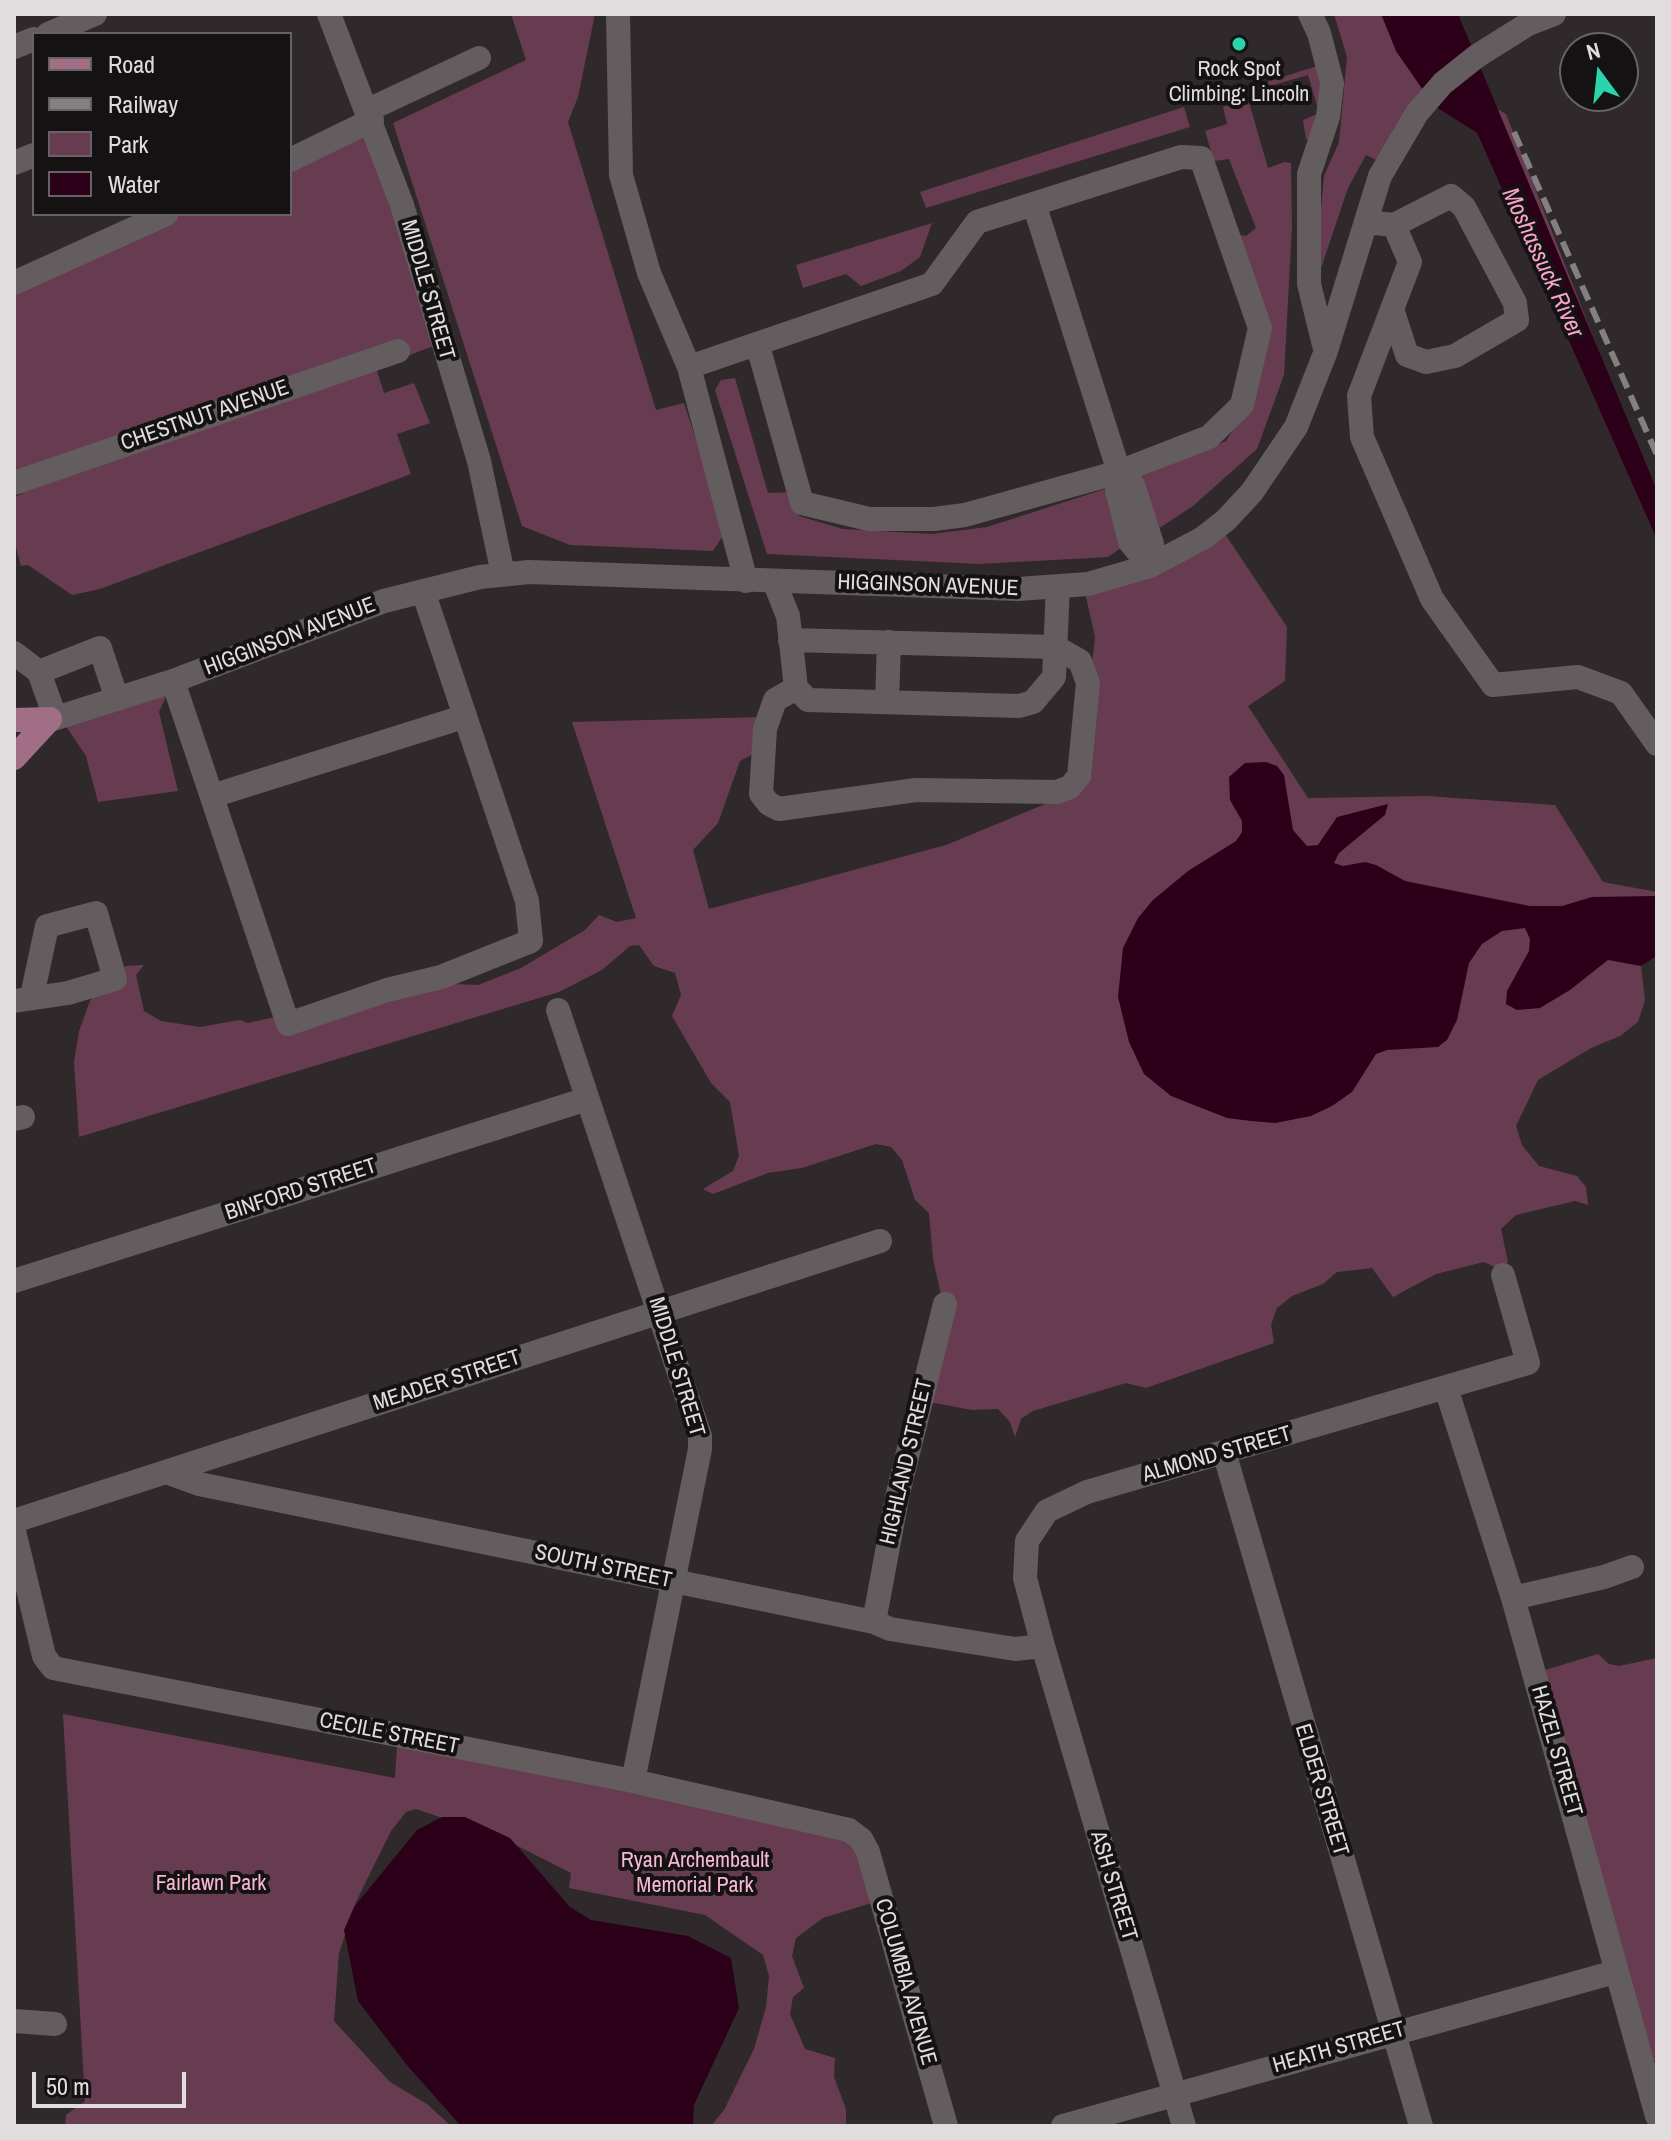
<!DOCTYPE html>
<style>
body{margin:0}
#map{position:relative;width:1671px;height:2140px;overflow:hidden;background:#2f292b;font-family:"Archivo Narrow",sans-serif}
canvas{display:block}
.frame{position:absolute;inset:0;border:16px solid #e1dddf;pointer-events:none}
.legend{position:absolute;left:32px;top:32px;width:260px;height:184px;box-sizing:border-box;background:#151213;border:2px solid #676365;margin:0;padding:10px 14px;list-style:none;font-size:24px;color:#e1dddf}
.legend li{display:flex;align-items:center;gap:16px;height:40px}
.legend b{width:40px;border:2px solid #676365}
.north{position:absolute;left:1559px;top:32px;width:80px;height:80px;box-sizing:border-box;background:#151213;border:2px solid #676365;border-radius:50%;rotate:345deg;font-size:22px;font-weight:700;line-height:32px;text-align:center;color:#e1dddf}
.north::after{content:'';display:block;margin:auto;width:28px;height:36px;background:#2ad5ac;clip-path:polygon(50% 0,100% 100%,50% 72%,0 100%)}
.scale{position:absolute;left:32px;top:2072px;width:154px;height:36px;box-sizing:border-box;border:4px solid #e1dddf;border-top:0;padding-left:10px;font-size:24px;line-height:28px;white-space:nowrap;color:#e1dddf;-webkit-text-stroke:6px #151213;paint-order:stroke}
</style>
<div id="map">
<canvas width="1671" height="2140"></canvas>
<div class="frame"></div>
<ul class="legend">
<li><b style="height:10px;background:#a26e86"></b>Road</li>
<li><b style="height:10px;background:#847f81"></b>Railway</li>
<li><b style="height:22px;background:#683c50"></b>Park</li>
<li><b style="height:22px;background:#2c0018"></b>Water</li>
</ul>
<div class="north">N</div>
<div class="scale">50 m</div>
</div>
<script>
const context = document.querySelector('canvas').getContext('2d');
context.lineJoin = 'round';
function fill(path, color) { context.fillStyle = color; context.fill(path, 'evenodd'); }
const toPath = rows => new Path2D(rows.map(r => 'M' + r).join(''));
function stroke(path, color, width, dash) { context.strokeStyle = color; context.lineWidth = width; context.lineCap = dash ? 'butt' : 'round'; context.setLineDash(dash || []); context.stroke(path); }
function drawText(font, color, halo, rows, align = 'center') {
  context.font = font + ' "Archivo Narrow",sans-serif'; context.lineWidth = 8; context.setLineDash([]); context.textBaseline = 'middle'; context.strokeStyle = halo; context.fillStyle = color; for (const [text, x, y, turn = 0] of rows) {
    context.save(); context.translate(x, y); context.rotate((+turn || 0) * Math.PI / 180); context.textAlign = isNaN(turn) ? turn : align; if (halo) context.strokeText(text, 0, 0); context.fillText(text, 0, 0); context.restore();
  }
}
const green = toPath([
 [511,14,595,14,578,97,568,122,656,410,684,403,726,531,713,551,570,545,522,526,393,123,526,60],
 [1334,14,1412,14,1450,81,1506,114,1623,413,1657,490,1657,540,1477,133,1434,106,1387,165,1366,155,1348,188,1317,280,1315,273,1324,176,1339,142,1347,57],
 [1317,66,1324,105,1312,141,1306,139,1303,120,1319,113,1308,75,1246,93,1248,88],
 [1248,99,1268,168,1284,162,1291,163,1292,228,1284,375,1257,449,1193,506,1155,531,1138,478,1226,441,1238,422,1266,347,1236,234,1246,236,1256,228,1229,159,1214,161,1205,131,1227,124,1223,107],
 [1184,107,1190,127,926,208,920,192],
 [372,120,441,343,376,368,384,393,414,383,430,423,397,434,411,474,100,589,72,595,28,565,21,566,14,540,14,497,24,493,14,495,14,283,166,214,290,214,290,160],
 [932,223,920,257,901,271,861,286,846,274,803,288,796,265],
 [735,378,768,493,791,492,799,516,843,529,932,534,987,527,1108,488,1130,542,1108,557,980,564,767,554,715,390,721,380],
 [1221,528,1287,627,1285,681,1248,706,1308,798,1427,796,1555,805,1603,882,1657,892,1657,956,1641,966,1645,1000,1638,1022,1620,1036,1591,1048,1538,1080,1516,1126,1522,1145,1539,1166,1577,1176,1586,1187,1588,1205,1575,1201,1516,1215,1501,1229,1508,1262,1503,1271,1484,1262,1436,1274,1393,1297,1372,1268,1337,1272,1323,1284,1292,1296,1277,1308,1271,1325,1274,1343,1146,1388,1126,1383,1033,1411,1021,1419,1015,1437,1010,1422,998,1409,972,1410,924,1401,944,1308,933,1259,929,1213,915,1200,902,1160,891,1147,876,1144,802,1168,768,1173,713,1194,703,1189,733,1171,739,1156,730,1102,711,1083,672,1016,681,995,675,973,654,966,639,945,630,946,602,970,559,992,79,1137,74,1062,79,1031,90,1001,109,975,126,966,144,965,136,975,144,1011,161,1021,200,1027,240,1020,248,1023,428,983,478,985,521,968,585,930,599,915,617,922,636,918,572,722,760,717,757,752,740,761,718,823,693,850,709,909,946,845,1067,795,1079,776,1095,637,1084,588],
 [173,681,159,712,178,791,98,802,86,756,59,716],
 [1598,1654,1609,1664,1619,1666,1657,1658,1657,2060,1643,2063,1532,1674],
 [63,1714,395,1778,397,1745,859,1839,878,1901,823,1918,796,1938,792,1956,804,1988,793,1997,790,2014,805,2049,835,2058,834,2077,846,2109,846,2126,711,2126,724,2110,754,2049,766,2007,769,1976,763,1955,705,1915,569,1888,571,1873,504,1839,416,1809,406,1812,391,1831,356,1902,339,1953,334,2021,390,2082,427,2104,451,2126,65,2126,66,2115,85,2101]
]);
const water = toPath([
 [1381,14,1458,14,1657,490,1657,540,1477,133,1434,106,1396,51],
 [1266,762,1277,766,1284,775,1293,830,1307,846,1318,845,1337,817,1388,804,1385,815,1339,853,1334,863,1343,866,1365,862,1376,865,1405,881,1530,906,1562,906,1592,897,1657,896,1657,956,1641,966,1608,960,1570,990,1540,1008,1517,1010,1506,1004,1507,991,1529,951,1530,939,1525,928,1502,931,1482,944,1469,963,1457,1020,1447,1040,1438,1047,1387,1050,1376,1054,1352,1092,1332,1106,1311,1116,1275,1123,1251,1121,1227,1118,1171,1096,1144,1074,1129,1042,1118,997,1123,948,1138,918,1153,900,1188,871,1236,841,1242,832,1242,821,1230,800,1229,777,1245,763],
 [442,1817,465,1817,510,1838,570,1907,591,1920,688,1936,731,1958,739,2008,694,2105,693,2126,461,2126,406,2064,358,2001,344,1930,354,1907,417,1830]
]);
const minor = toPath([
 [329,14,402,205,479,461,503,574],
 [618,14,621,175,649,273,689,367,746,581],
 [1310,14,1319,33,1332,83,1328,117,1309,174,1309,284,1324,345],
 [48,34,95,14],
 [14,47,34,39],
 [368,110,479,58],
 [290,160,372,120],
 [14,163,34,155],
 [1035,207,1119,472,1117,490,1130,542,1150,566],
 [1366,222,1394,225,1410,262,1359,396,1362,437,1432,599,1493,685,1578,677,1621,693,1657,744],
 [14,283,166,214],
 [1392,309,1407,355,1426,362,1455,356,1517,320,1515,303,1464,207,1451,196,1394,225],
 [689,367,932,284,977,222,1181,157,1201,158,1260,328,1242,405,1209,437,1119,472,965,515,934,519,869,519,802,503,758,346],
 [1119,472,1133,485,1152,544,1150,566],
 [14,483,398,351],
 [774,581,788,616,796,688,808,700,1019,706,1033,702,1054,677,1058,586],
 [790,640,1055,647,1080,661,1088,683,1079,776,1070,787,1057,792,916,790,779,809,769,804,761,794,765,729,775,700,796,688],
 [14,653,39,672,100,648,117,699],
 [39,672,55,717],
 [173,681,288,1024,387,990,441,977,531,941,527,901,423,591],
 [887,702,889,642],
 [31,726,173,681,384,601,480,577,529,572,1018,589,1088,584,1150,566,1203,538,1226,520,1252,492,1296,427,1326,351,1380,176,1417,113,1443,83,1477,56,1528,24,1554,14],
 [212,796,463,717],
 [14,1001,68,993,115,979,96,913,47,926,32,996],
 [558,1010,700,1436,700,1449,633,1781],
 [14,1119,23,1117],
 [14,1281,587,1099],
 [1446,1388,1513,1598,1657,2116],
 [1224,1452,1421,2126],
 [166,1472,199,1484,874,1622,890,1629,1015,1649,1043,1646],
 [14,1521,880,1241],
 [14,1531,44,1656,53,1668,633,1781,849,1830,861,1839,868,1852,946,2126],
 [1513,1598,1604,1577,1632,1567],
 [874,1622,898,1493,945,1304],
 [14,2021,55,2024],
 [1063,2126,1615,1972],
 [1184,2126,1043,1646,1025,1578,1027,1541,1047,1511,1087,1492,1528,1363,1503,1275]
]);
const major = toPath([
 [14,720,50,719],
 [14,758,50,719]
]);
const rail = toPath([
 [1514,132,1657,455]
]);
const markers = [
 [1239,44,8,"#2ad5ac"]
];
const poiNames = [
 ["Rock Spot",1239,70],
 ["Climbing: Lincoln",1239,95]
];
const streetNames = [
 ["MIDDLE STREET",427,290,74],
 ["CHESTNUT AVENUE",205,416,-19],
 ["HIGGINSON AVENUE",928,586,2],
 ["HIGGINSON AVENUE",290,637,-21],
 ["BINFORD STREET",301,1190,-18],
 ["MIDDLE STREET",676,1367,73],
 ["MEADER STREET",447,1381,-18],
 ["ALMOND STREET",1217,1455,-16],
 ["HIGHLAND STREET",907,1462,-77],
 ["SOUTH STREET",603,1567,12],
 ["CECILE STREET",389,1734,11],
 ["HAZEL STREET",1556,1751,74],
 ["ELDER STREET",1321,1790,73],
 ["ASH STREET",1113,1886,73],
 ["COLUMBIA AVENUE",905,1982,74],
 ["HEATH STREET",1339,2048,-16]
];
const parkNames = [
 ["Ryan Archembault",695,1861],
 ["Memorial Park",695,1886],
 ["Fairlawn Park",211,1884]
];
const waterNames = [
 ["Moshassuck River",1542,263,65]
];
fill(green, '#683c50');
fill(water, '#2c0018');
stroke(minor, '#645d60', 24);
stroke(major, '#a26e86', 24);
stroke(rail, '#847f81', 6, [16, 8]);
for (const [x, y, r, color] of markers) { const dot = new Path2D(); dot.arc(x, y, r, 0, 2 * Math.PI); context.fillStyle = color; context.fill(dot); stroke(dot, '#151213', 3); }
drawText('22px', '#e1dddf', '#151213', poiNames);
drawText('22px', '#e1dddf', '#151213', streetNames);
drawText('22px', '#f8b7d3', '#151213', parkNames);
drawText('italic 24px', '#f8a3c9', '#151213', waterNames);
</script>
